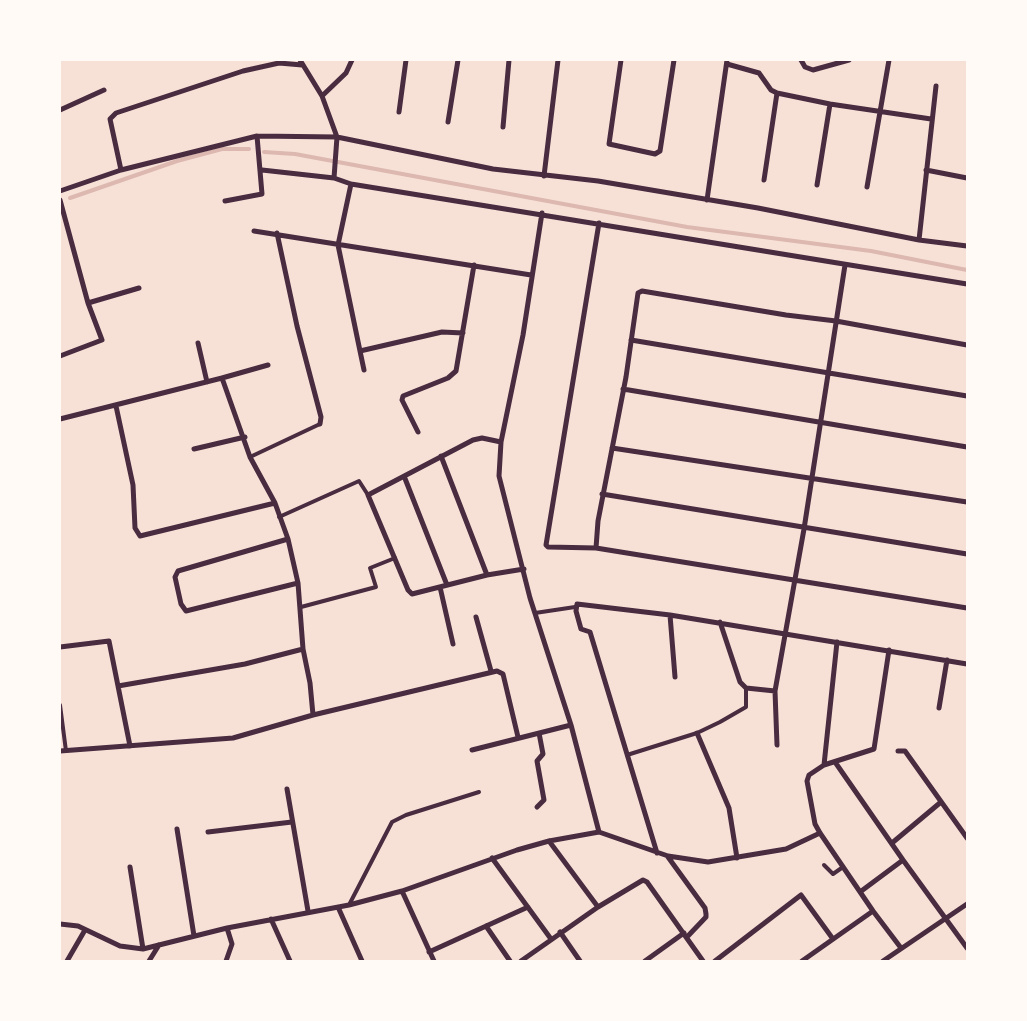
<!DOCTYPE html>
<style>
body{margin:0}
#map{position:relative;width:1027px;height:1021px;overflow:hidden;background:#f7e1d7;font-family:Barlow,sans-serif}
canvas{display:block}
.frame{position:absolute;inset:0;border:61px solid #fffaf5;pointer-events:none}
</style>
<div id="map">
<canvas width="1027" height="1021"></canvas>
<div class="frame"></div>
</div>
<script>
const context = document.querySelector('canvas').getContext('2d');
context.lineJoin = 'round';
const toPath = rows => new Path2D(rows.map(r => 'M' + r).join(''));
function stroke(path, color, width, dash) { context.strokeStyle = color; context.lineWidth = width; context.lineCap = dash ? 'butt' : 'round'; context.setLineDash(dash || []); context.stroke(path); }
const stream = toPath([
 [264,152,295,154,687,227,871,251,967,270],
 [70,198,177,161,222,149,249,149]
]);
const service = toPath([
 [250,457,320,424],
 [279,517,359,481,368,495],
 [301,607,376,587,370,568,395,558],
 [535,613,575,607],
 [60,705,66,751],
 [627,755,697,733,720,722,746,707,746,688],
 [824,865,833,874,843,867],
 [349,905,392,822,406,815,479,792]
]);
const minor = toPath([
 [300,60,322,96,337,137,334,178],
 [621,60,609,144,655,154,660,151,674,60],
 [801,60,805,67,813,70,849,60],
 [727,64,759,73,771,90,777,93,830,104,931,119],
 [322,96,346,73,352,60],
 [60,110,104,90],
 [399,112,406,60],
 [448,122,458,60],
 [503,127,509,60],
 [121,170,110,119,116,113,243,71,279,63,302,65],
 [262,170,334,178,351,184,967,284],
 [926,170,967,178],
 [544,176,558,60],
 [764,180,777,93],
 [351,184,338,245,360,351,442,332,463,333],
 [817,185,830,104],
 [867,187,889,60],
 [60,191,121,170,257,136,337,137,493,169,598,181,758,208,919,240,967,246],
 [60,200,88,303,139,288],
 [707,200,727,60],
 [225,201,262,194,257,136],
 [542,213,523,335,501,442,499,476,530,598,571,725,599,832],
 [599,223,546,545,548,547,596,548,967,608],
 [254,231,531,275],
 [277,233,297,326,321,417,320,424],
 [919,240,936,86],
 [631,340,967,396],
 [198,343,207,382],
 [360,351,364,370],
 [60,356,102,340,88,303],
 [222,378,268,365],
 [623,389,967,447],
 [116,406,133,485,135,528,140,536,275,503],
 [60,419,222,378,250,457,275,503,288,539,298,583,303,649,310,683,313,715],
 [418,432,402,400,403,396,448,378,456,371,474,265],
 [501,442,482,438,473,440,368,495,408,590,412,594,487,575,524,569],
 [612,448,967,502],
 [194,449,245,437],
 [441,456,487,575],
 [404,476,447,585],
 [602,494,967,554],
 [288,539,178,571,175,577,181,604,186,611,298,583],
 [596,548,598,521,626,377,638,293,642,291,786,315,836,321,967,345],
 [440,587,453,644],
 [670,615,675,677],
 [476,617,491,671],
 [720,622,740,682,746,688,775,691],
 [60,647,109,641,130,746],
 [889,650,874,749,824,765,809,775,807,781,815,824,820,833,873,911,901,948],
 [118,686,245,664,303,649],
 [939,708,947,660],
 [697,733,729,808,737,858],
 [777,745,775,691,804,529,845,265],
 [472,750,571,725],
 [60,751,233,738,313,715,497,671,503,674,518,737],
 [898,751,905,751,967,838],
 [835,762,903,860,967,948],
 [824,765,837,642],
 [287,789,308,911],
 [537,807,544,800,537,761,543,754,539,733],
 [177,829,194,936],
 [208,832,292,822],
 [549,841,598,907],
 [892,843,941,802],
 [657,853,590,632,581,629,576,611,577,604,670,615,967,664],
 [668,857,705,908,706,914,706,917,687,937],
 [492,858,551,939],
 [130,867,143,949],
 [402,891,434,961],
 [860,892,903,860],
 [338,907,362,961],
 [271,919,290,961],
 [60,924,78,926,120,946,143,949,227,928,349,905,402,891,517,850,549,841,599,832,668,856,708,862,786,849,820,833],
 [486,926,510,961],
 [560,932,580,961],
 [429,952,528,907],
 [67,961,85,930],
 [149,961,159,945],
 [226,961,232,944,227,928],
 [521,961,598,907,643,880,647,882,703,961],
 [645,961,684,933],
 [715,961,801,895,833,939],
 [802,961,873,911],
 [883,961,967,904]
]);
stroke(stream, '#dcb8b0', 4);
stroke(service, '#4a2c40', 4);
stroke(minor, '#4a2c40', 5);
</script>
